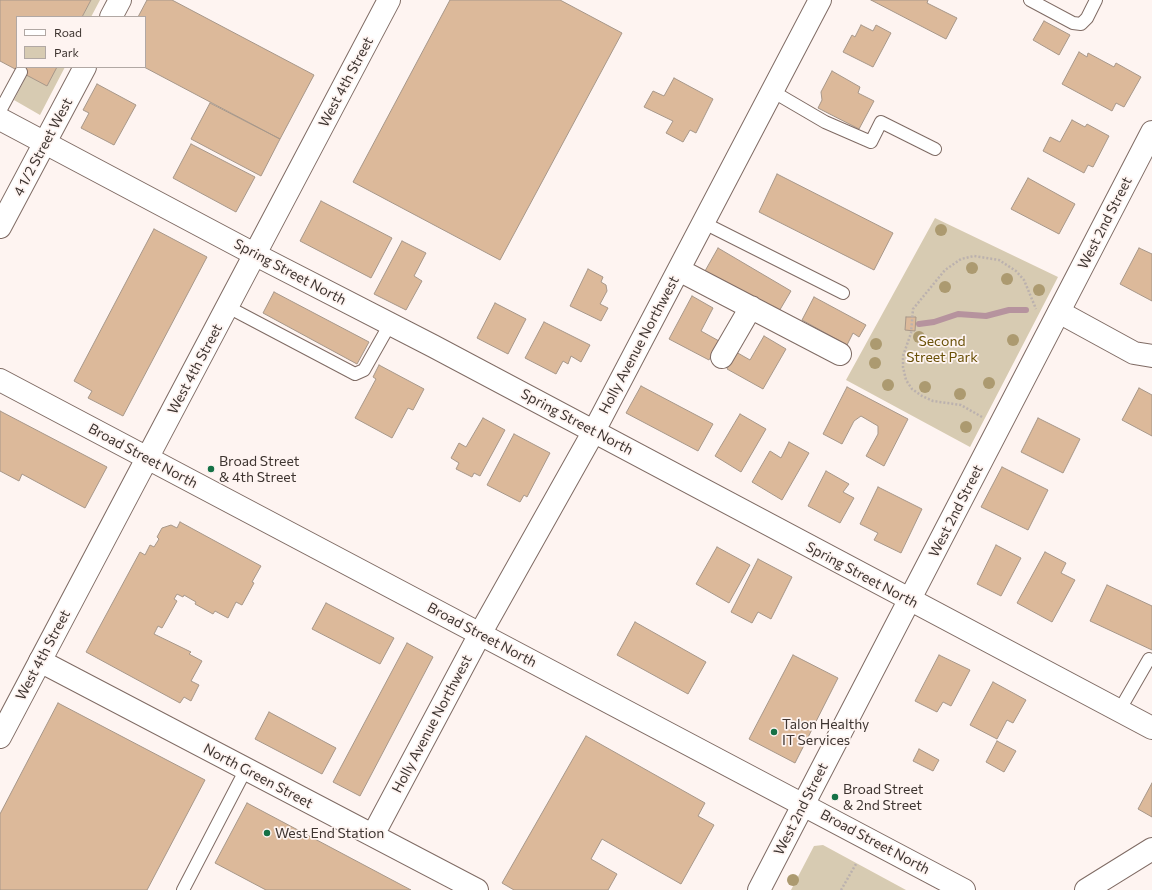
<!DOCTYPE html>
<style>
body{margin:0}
#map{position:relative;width:1152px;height:890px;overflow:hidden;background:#fef4f1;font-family:Commissioner,sans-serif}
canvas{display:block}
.legend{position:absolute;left:16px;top:16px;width:130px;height:52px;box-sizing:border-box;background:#fef4f1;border:1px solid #b1a8a4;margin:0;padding:5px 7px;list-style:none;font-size:12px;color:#3e3531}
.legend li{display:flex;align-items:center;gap:8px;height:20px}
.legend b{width:20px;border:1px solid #b1a8a4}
</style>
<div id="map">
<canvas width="1152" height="890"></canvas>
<ul class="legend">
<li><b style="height:5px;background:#fff"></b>Road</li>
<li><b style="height:11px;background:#d7cbb2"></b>Park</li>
</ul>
</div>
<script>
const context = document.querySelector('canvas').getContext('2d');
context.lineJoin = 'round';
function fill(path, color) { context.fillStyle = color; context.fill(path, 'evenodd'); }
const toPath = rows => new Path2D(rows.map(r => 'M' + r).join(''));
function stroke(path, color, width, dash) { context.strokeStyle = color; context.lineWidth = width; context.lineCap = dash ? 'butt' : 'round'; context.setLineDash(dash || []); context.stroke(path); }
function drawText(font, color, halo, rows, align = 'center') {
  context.font = font + ' Commissioner,sans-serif'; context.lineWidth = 3.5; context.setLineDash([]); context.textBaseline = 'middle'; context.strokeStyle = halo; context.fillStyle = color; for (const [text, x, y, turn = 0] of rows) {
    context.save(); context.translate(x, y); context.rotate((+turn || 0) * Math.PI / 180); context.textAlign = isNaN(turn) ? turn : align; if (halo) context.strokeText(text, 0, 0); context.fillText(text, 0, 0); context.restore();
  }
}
const green = toPath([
 [91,0,100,0,91,17,82,17],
 [57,67,65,67,40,115,14,100,27,75],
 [935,218,1058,277,970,447,846,380],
 [823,845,906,890,791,890,814,846]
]);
const stream = toPath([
 [919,324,934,322,958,314,986,316,1009,310,1026,310]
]);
const building = toPath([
 [0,0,91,0,82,17,17,17,17,67,57,67,47,86,0,61,0,0],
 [147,0,172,0,314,75,280,139,144,67,145,17,138,17,147,0],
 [450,0,560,0,622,33,500,260,353,182,450,0],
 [871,0,928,0,927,3,957,18,946,39,871,0],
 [1044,21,1070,35,1059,55,1033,40,1044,21],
 [861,25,873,31,876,25,891,33,873,67,843,52,852,35,855,37,861,25],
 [1079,52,1087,57,1088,53,1114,67,1116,63,1141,77,1124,107,1116,103,1112,111,1062,84,1079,52],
 [832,71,860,87,858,93,874,101,859,129,818,108,822,100,821,92,832,71],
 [674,78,713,99,696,133,690,130,683,142,666,133,673,121,644,107,653,91,664,96,674,78],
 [97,84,136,105,114,145,81,128,89,113,83,110,97,84],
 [210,103,280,139,261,176,191,139,210,103],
 [1072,120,1085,127,1087,124,1109,136,1093,167,1088,165,1084,173,1043,151,1050,137,1060,142,1072,120],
 [191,144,255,177,236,212,173,178,191,144],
 [777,174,893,233,874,270,759,212,777,174],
 [1028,178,1075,204,1059,234,1011,209,1028,178],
 [321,201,392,238,371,278,300,241,321,201],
 [154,229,207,257,123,416,88,398,92,391,74,381,154,229],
 [402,241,426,253,414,276,422,281,406,310,374,294,402,241],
 [718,248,791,291,778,313,705,271,718,248],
 [1139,248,1152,254,1152,301,1120,284,1139,248],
 [588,269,603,277,601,282,606,285,607,291,600,304,608,308,601,321,570,306,588,269],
 [274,292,369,342,357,364,263,313,274,292],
 [692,296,713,308,701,331,719,341,709,360,669,339,692,296],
 [814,297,866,325,859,337,853,333,847,345,802,320,814,297],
 [495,303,526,319,508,354,477,338,495,303],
 [906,317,916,317,915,331,905,330,906,317],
 [544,322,590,345,581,362,571,356,568,364,563,361,556,374,525,358,544,322],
 [764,336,786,349,763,389,727,369,736,352,750,360,764,336],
 [379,365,424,389,413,410,408,408,392,438,355,418,376,379,373,377,379,365],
 [641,386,713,424,698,451,626,413,641,386],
 [847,387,908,419,884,466,866,456,878,434,878,426,861,416,854,421,842,444,823,434,847,387],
 [1139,388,1152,395,1152,436,1122,420,1139,388],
 [0,411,107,467,85,508,22,474,19,481,0,471,0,411],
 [740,414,766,429,741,472,715,456,740,414],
 [483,418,505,430,480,476,474,473,472,477,456,469,459,463,451,458,459,443,466,447,483,418],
 [1038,418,1080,439,1063,473,1021,452,1038,418],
 [514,434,550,453,527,497,524,495,520,502,487,485,514,434],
 [789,442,809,453,782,500,752,482,770,451,781,458,789,442],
 [1002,467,1048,490,1028,530,981,507,1002,467],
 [826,471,849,484,843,492,854,498,840,523,808,506,826,471],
 [878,487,922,509,901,553,874,540,878,533,860,524,878,487],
 [180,522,261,566,252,582,254,583,242,605,236,602,228,618,215,611,213,614,195,604,196,602,184,595,183,597,177,594,174,599,177,601,162,628,158,626,154,634,191,652,189,654,202,661,191,681,199,685,191,701,184,697,180,703,86,652,140,552,145,555,150,545,154,547,159,539,157,537,162,528,171,525,177,528,180,522],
 [996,545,1021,558,1001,596,977,584,996,545],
 [717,547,750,565,729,603,696,584,717,547],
 [1045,552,1066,563,1061,573,1075,580,1052,622,1017,603,1045,552],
 [758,559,792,577,771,619,758,612,752,623,731,612,758,559],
 [1107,585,1152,606,1152,650,1090,621,1107,585],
 [326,603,394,638,380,664,312,629,326,603],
 [635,622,706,662,688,694,617,655,635,622],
 [407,643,433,657,360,796,333,782,407,643],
 [793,655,838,678,795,763,749,739,793,655],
 [939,655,970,670,951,706,943,702,937,712,915,701,939,655],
 [993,682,1026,700,1013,723,1007,720,997,739,970,725,993,682],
 [58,703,205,780,147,890,0,890,0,814,58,703],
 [269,712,336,748,322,774,255,739,269,712],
 [586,736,705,803,698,816,714,825,681,884,602,839,591,859,617,874,608,890,514,890,502,883,586,736],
 [997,741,1016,751,1004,772,986,762,997,741],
 [919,749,939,760,933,771,913,761,919,749],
 [1152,783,1152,817,1138,809,1152,783],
 [247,803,411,890,266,890,215,863,247,803]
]);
const path = toPath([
 [982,417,961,405,933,401,922,396,912,389,906,380,903,367,903,356,911,333,913,309,945,270,961,259,974,256,999,260,1016,271,1024,280,1036,309],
 [841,890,856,864]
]);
const lane = toPath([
 [1030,0,1073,23,1081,24,1087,18,1096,0],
 [772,91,825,122,871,142,881,122,935,149],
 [0,111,21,72],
 [704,223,843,293],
 [228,307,355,374,364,370,390,324],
 [1119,711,1149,659],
 [183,890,246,769]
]);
const street = toPath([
 [111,17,120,0],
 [0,119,256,255,433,346,1152,728],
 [0,227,85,67],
 [679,270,840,354],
 [1059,312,1134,353,1152,356],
 [722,357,751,307],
 [40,661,477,890],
 [373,835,480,634,594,431,820,0]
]);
const secondary = toPath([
 [0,380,964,890],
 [0,737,389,0],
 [1086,890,1152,849]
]);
const primary = toPath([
 [759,890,1152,132]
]);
const trees = [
 [941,230],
 [972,268],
 [1007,279],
 [945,287],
 [1039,290],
 [919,337],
 [1013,340],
 [876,344],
 [875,363],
 [989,383],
 [888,385],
 [925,387],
 [960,394],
 [966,427],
 [793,880]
];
const markers = [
 [211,469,4,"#157146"],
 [774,732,4,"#157146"],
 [835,797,4,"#157146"],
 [267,833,4,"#157146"]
];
const streetNames = [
 ["West 4th Street",346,82,-62],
 ["4 1/2 Street West",43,147,-62],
 ["West 2nd Street",1105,223,-63],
 ["Spring Street North",290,272,28],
 ["Holly Avenue Northwest",639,345,-62],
 ["West 4th Street",195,369,-62],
 ["Spring Street North",577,422,28],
 ["Broad Street North",143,456,28],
 ["West 2nd Street",956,511,-63],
 ["Spring Street North",862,575,28],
 ["Broad Street North",482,635,28],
 ["West 4th Street",43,655,-62],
 ["Holly Avenue Northwest",432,724,-62],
 ["North Green Street",258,776,28],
 ["West 2nd Street",801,809,-63],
 ["Broad Street North",875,842,28]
];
const parkNames = [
 ["Second",942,341],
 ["Street Park",942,357]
];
const poiNames = [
 ["Broad Street",219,461],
 ["& 4th Street",219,477],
 ["Talon Healthy",782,724],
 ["IT Services",782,740],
 ["Broad Street",843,789],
 ["& 2nd Street",843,805],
 ["West End Station",275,833]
];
fill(green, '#d7cbb2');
stroke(stream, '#b6939e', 6);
fill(building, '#dcb99a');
stroke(building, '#a79789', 1);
stroke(lane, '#7f6b64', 14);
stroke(street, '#7f6b64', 24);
stroke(secondary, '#7f6b64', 24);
stroke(primary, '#7f6b64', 24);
stroke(path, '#bbb1ae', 2.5, [2, 2]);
stroke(lane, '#fff', 12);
stroke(street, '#fff', 22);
stroke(secondary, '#fff', 22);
stroke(primary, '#fff', 22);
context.fillStyle = '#ac9a70';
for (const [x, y] of trees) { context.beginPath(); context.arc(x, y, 6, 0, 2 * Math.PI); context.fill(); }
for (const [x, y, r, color] of markers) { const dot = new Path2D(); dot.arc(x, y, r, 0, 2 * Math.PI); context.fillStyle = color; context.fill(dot); stroke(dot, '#fef4f1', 1.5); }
drawText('14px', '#3e3531', '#fef4f1', streetNames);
drawText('14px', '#695007', '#fef4f1', parkNames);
drawText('14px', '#3e3531', '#fef4f1', poiNames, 'left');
</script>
